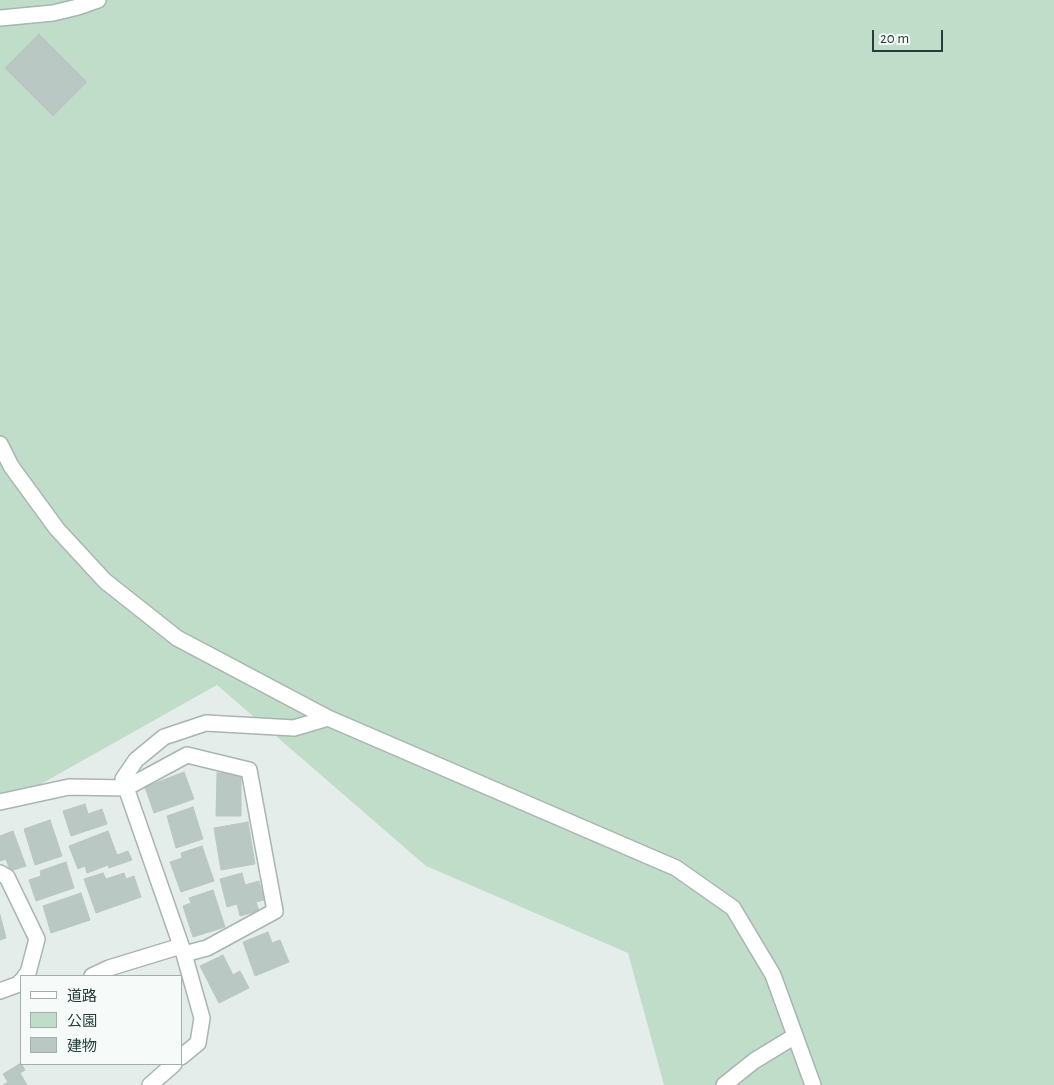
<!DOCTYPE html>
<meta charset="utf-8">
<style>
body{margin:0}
#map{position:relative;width:1054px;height:1085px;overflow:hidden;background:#e5edea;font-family:"Alegreya Sans","Noto Sans JP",sans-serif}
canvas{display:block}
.legend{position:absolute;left:20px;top:975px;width:162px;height:90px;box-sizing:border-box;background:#f6faf8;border:1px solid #a2afac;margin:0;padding:6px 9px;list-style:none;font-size:15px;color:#253e39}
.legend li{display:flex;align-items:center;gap:10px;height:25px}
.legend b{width:25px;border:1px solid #a2afac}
.scale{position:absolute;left:872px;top:30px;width:71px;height:22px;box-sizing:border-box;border:2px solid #253e39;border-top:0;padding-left:6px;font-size:15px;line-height:18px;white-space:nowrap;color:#253e39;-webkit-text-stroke:4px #f6faf8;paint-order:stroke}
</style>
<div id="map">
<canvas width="1054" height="1085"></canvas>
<ul class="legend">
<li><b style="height:6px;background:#fff"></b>道路</li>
<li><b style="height:14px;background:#c0ddc9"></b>公園</li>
<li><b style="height:14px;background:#bac8c3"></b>建物</li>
</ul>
<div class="scale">20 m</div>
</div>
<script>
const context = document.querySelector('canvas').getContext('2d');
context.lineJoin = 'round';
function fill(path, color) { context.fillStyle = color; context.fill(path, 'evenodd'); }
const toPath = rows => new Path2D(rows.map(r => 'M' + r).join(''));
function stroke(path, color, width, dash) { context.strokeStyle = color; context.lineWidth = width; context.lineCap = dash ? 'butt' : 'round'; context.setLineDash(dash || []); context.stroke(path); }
const green = toPath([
 [0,0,1054,0,1054,1085,664,1085,628,953,426,866,217,685,0,807]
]);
const building = toPath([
 [39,34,87,82,53,116,5,68,39,34],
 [184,772,194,799,154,813,145,787,184,772],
 [217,773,241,773,241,816,216,816,217,773],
 [85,804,88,814,102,809,107,824,71,836,63,811,85,804],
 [193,807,203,839,176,848,167,816,193,807],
 [50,820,62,856,35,865,24,829,50,820],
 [248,822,255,864,221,870,214,828,248,822],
 [13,831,26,866,10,871,6,859,0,861,0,836,13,831],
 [108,831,117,855,128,851,132,860,109,868,108,865,87,873,85,866,78,869,69,846,108,831],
 [202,846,214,881,181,892,170,862,182,858,181,853,202,846],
 [66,862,74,888,36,901,29,880,41,876,40,871,66,862],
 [103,873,106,879,124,873,126,879,134,876,141,897,96,913,84,879,103,873],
 [242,873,245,885,259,881,264,900,256,902,259,911,240,916,237,904,227,907,220,879,242,873],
 [213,890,225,927,193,937,183,906,191,903,189,898,213,890],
 [81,893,90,920,51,933,43,906,81,893],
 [0,915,6,938,0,940,0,915],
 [268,932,272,943,280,940,289,962,255,976,243,942,268,932],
 [223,955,233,975,240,971,249,988,219,1003,200,966,223,955],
 [21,1063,25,1070,20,1073,27,1085,3,1085,8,1082,3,1074,21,1063]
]);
const minor = toPath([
 [0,18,53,13,78,7,98,0],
 [0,444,11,466,57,529,105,581,177,638,328,718,676,868,733,908,773,975,813,1085],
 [0,802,69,787,126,788,187,755,249,770,275,911,207,948,184,954],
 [0,873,7,877,37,939,28,973,25,976],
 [92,976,109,968,181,946],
 [0,991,19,984,21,981],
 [181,1057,198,1043,202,1018,184,954,123,779,136,760,164,737,206,723,294,728,328,718],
 [150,1085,174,1064],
 [724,1085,754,1061,795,1036]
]);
fill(green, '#c0ddc9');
fill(building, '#bac8c3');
stroke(building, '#b8c7c1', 1);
stroke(minor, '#a8b5b1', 18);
stroke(minor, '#fff', 15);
</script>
